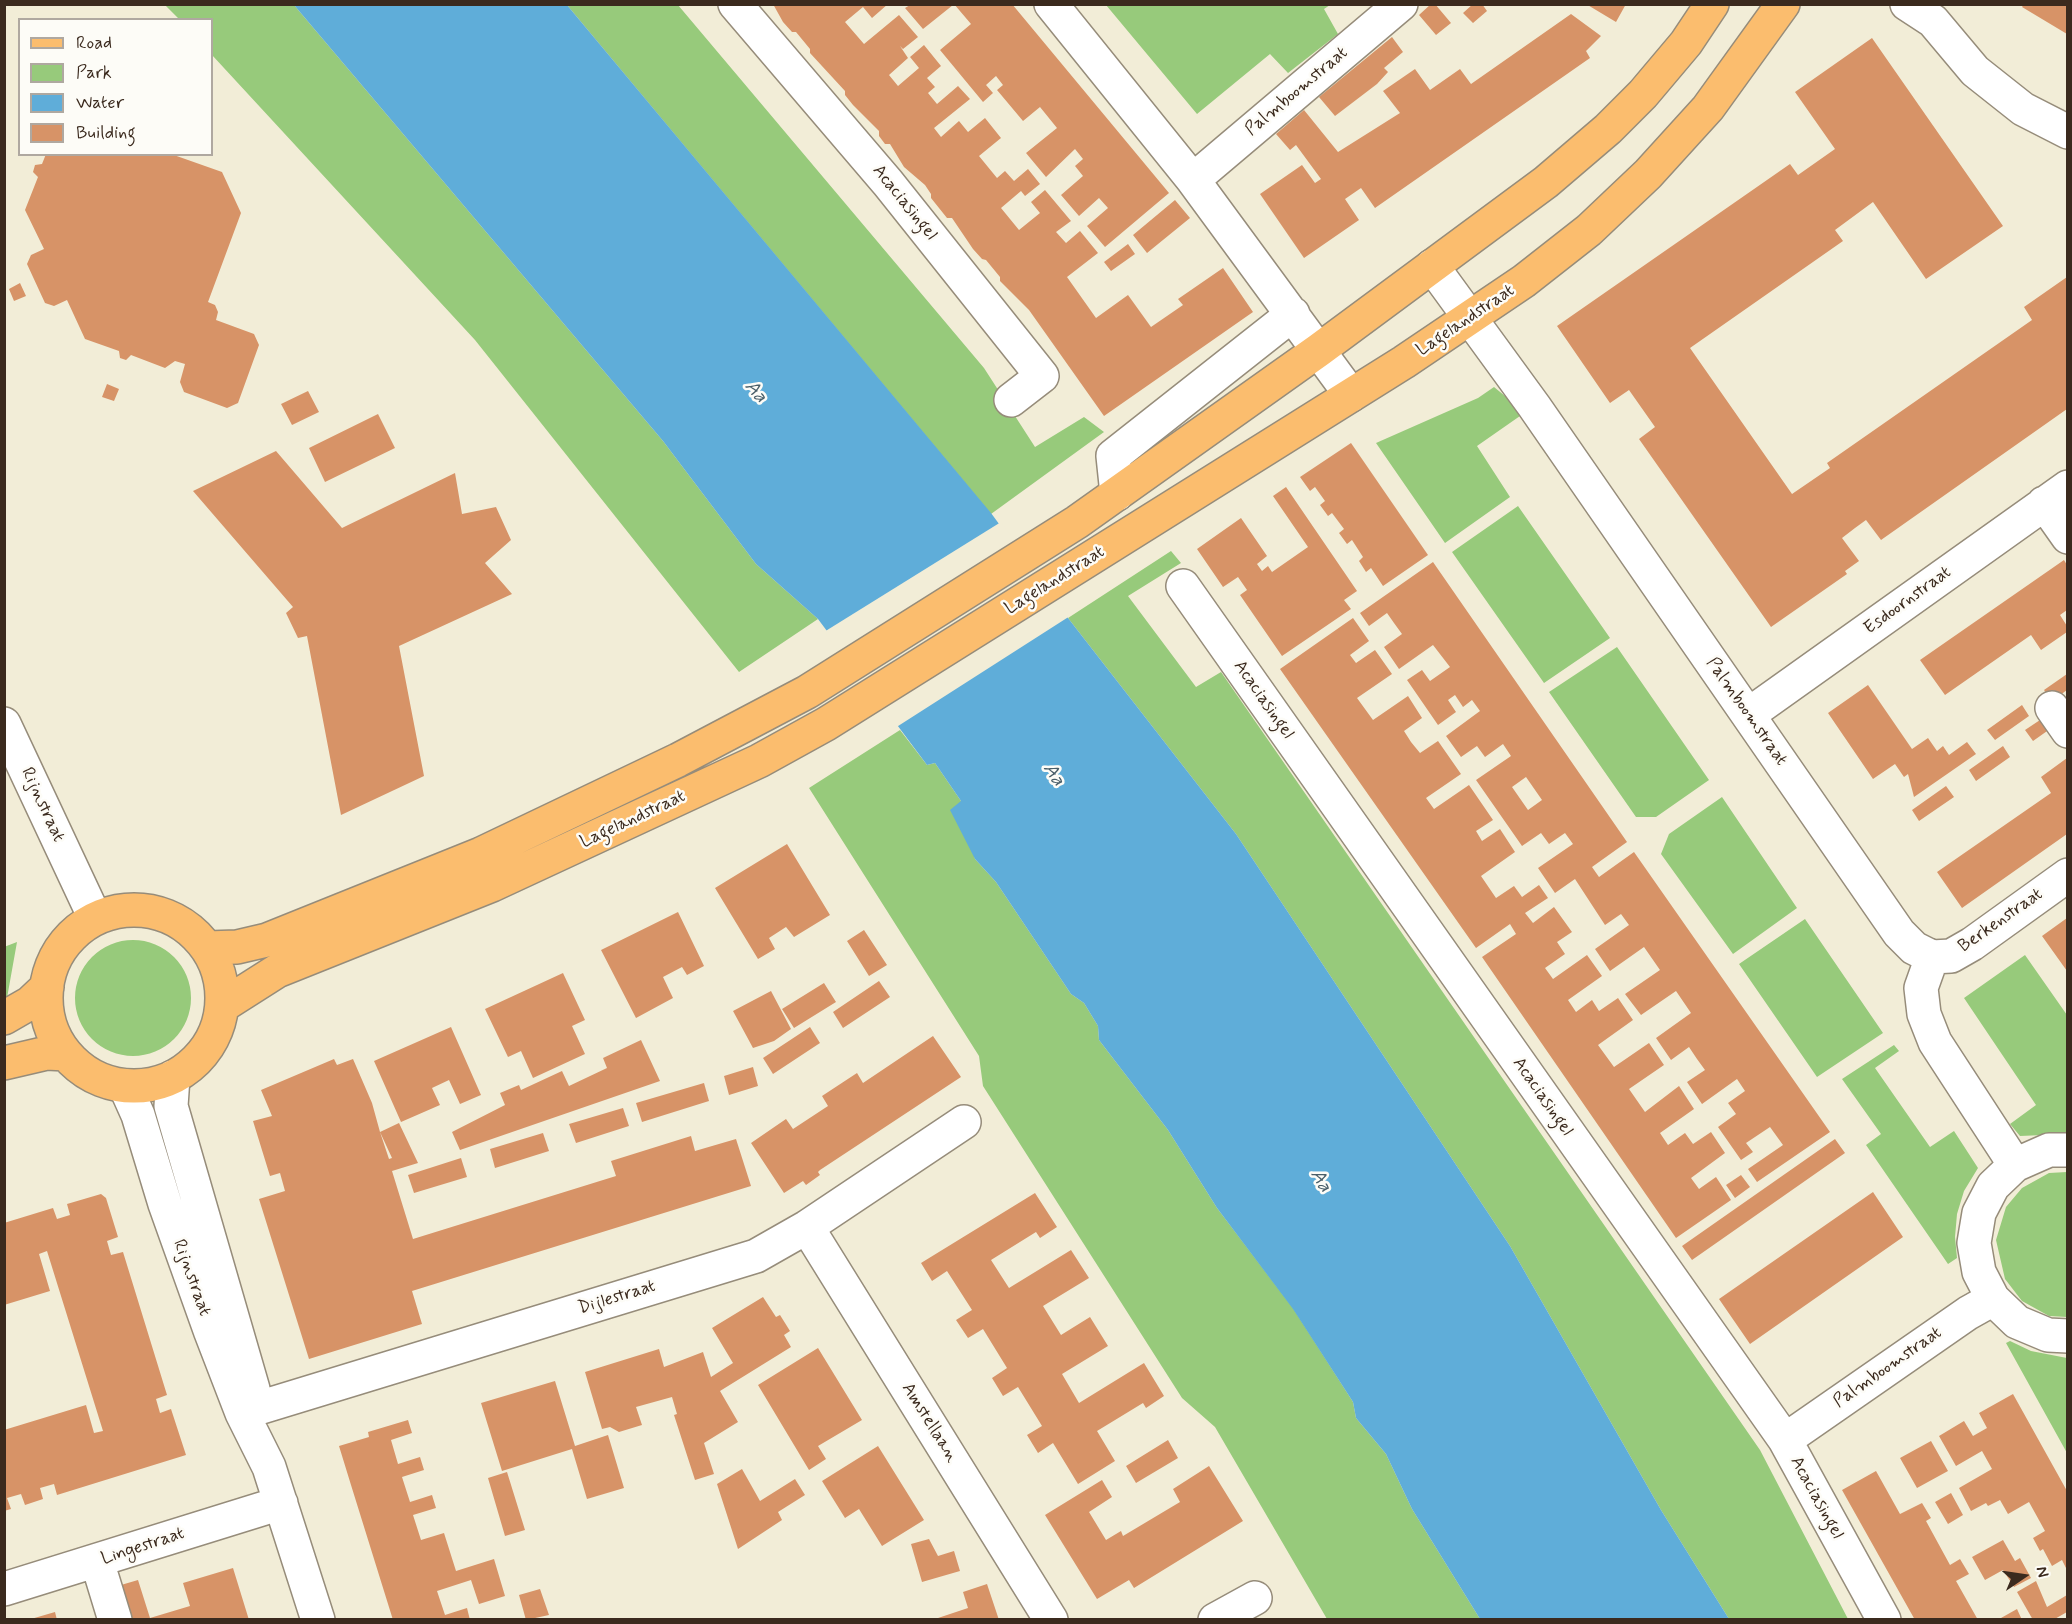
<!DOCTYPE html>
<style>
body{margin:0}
#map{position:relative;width:2072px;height:1624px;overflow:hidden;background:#f2edd7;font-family:Mynerve,sans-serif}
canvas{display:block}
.frame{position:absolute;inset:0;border:6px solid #3b2a1e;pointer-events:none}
.legend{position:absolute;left:18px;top:18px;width:195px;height:138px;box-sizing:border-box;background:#fdfcf7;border:2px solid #afa8a0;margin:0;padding:8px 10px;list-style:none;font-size:18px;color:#3b2a1e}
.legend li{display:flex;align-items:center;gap:12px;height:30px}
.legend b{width:30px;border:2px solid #afa8a0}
.north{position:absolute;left:1994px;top:1546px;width:60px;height:60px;-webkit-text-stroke:4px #fdfcf7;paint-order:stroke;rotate:77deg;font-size:16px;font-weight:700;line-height:24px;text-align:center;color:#3b2a1e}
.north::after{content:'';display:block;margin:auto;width:21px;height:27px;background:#3b2a1e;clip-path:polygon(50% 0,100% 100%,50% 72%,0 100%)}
</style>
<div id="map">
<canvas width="2072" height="1624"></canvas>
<div class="frame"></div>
<ul class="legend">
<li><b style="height:8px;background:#fbbd6e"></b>Road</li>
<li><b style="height:16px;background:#97ca7b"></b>Park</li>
<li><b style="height:16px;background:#5fadd9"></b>Water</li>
<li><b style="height:16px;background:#d79367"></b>Building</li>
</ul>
<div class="north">N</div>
</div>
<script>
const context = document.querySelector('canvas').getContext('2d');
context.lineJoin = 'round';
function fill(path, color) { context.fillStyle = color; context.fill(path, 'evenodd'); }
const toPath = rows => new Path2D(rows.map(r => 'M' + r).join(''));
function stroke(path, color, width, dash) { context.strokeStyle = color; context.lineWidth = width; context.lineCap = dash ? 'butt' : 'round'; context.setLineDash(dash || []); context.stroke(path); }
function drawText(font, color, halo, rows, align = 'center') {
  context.font = font + ' Mynerve,sans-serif'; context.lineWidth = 5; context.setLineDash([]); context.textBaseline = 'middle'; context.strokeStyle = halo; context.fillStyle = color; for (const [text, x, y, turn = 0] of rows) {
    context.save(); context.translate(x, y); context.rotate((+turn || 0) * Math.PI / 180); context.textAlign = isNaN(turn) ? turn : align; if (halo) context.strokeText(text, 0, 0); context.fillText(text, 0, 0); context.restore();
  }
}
const green = toPath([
 [165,5,294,5,663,441,756,564,818,619,739,672,475,340,212,55,212,20,179,19],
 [567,5,678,5,984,368,1035,447,1084,417,1104,432,991,514],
 [1106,5,1330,5,1324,9,1338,34,1288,73,1270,54,1197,114],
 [1494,387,1511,401,1520,416,1477,446,1510,497,1445,543,1376,443,1478,398],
 [1518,506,1610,638,1544,683,1452,552],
 [1171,551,1181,563,1128,596,1196,687,1221,672,1760,1450,1848,1619,1729,1619,1661,1510,1510,1246,1236,834,1068,618],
 [1617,647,1709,780,1656,817,1636,817,1549,692],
 [900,730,927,765,935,763,961,801,975,859,996,882,1071,994,1084,1003,1098,1026,1099,1040,1168,1130,1217,1208,1293,1308,1353,1402,1356,1418,1386,1454,1412,1509,1480,1619,1327,1619,1215,1427,1182,1398,983,1086,979,1056,809,788],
 [1722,797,1797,908,1733,954,1661,854,1669,834],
 [1805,919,1883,1033,1817,1077,1739,964],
 '75 998a58 58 0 1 1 116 0a58 58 0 1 1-116 0Z',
 [17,942,7,998,4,1000,4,947],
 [2025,955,2067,1015,2067,1134,2020,1136,2010,1124,2036,1105,1964,998],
 [1894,1045,1899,1051,1875,1068,1930,1147,1954,1131,1978,1168,1964,1191,1957,1214,1955,1237,1957,1258,1948,1264,1866,1145,1881,1134,1842,1079],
 [2067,1172,2067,1317,2049,1316,2022,1301,2005,1279,1996,1240,2006,1207,2022,1188,2049,1173],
 [2010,1341,2031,1351,2067,1358,2067,1453,2006,1343]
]);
const water = toPath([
 [294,5,567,5,991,513,1068,618,1236,834,1510,1246,1661,1510,1729,1619,1480,1619,1412,1509,1386,1454,1356,1418,1353,1402,1293,1309,1217,1208,1168,1130,1099,1040,1098,1026,1084,1003,1071,994,996,882,975,859,950,810,961,801,935,763,927,765,818,619,756,564,663,441]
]);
const pier = toPath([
 [1001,522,1070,616,895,728,824,632]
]);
const building = toPath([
 [773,4,888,4,872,18,863,7,845,22,864,44,899,15,918,37,903,49,900,46,908,58,889,75,898,86,919,68,910,57,924,45,941,66,927,78,935,87,928,93,937,104,958,86,970,99,934,128,941,137,959,121,968,132,985,118,1001,138,979,156,997,178,1005,171,1014,181,1028,169,1040,184,1025,196,1021,191,1001,208,1019,230,1040,213,1031,202,1045,190,1071,221,1056,232,1066,243,1080,231,1098,253,1067,277,1096,318,1128,295,1151,327,1183,305,1178,299,1223,268,1253,312,1104,416,1029,310,1000,281,1000,277,986,260,982,259,973,249,952,218,947,218,931,198,931,194,925,185,904,167,890,144,885,144,879,136,879,131,853,105,845,95,845,91,810,53,810,49,796,32,792,32,783,22],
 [954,4,1012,4,1169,193,1105,247,1087,226,1108,208,1099,198,1079,216,1061,195,1083,176,1075,166,1083,159,1075,149,1046,177,1026,153,1057,128,1040,107,1023,121,997,90,1003,85,996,76,986,85,993,93,983,102,940,50,971,24],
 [1431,4,1435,4,1451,23,1436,35,1419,15],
 [1473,4,1482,4,1487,11,1473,23,1463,13],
 [1586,4,1626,4,1616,22],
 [2024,4,2067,4,2067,34,2022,7],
 [910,5,953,5,923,29,905,8],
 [1571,14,1601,36,1586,51,1590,58,1375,208,1361,188,1345,199,1359,220,1304,258,1260,194,1302,165,1315,183,1321,179,1296,145,1290,150,1276,134,1304,110,1338,152,1400,113,1383,91,1415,69,1430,90,1460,69,1471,84],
 [1392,37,1403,52,1384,68,1388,72,1377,84,1335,116,1319,97],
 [1872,38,2003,226,1926,279,1873,202,1835,230,1843,241,1690,348,1792,494,1830,468,1827,463,2032,320,2024,307,2067,277,2067,409,1881,540,1866,520,1855,528,1842,538,1859,561,1845,571,1847,574,1771,627,1639,439,1655,427,1629,390,1610,403,1557,326,1790,164,1798,175,1835,149,1795,92],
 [46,154,171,154,222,172,241,213,208,302,215,305,218,312,216,320,254,334,259,345,238,403,227,408,184,392,180,382,185,364,175,361,165,368,131,355,126,360,120,358,119,351,85,339,67,300,54,306,45,303,27,264,31,255,44,249,25,210,38,177,33,172,35,165,42,164],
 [1175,200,1190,218,1147,253,1133,235],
 [1128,244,1135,254,1111,271,1104,262],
 [20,283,26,296,14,301,9,289],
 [107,384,119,389,114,401,102,397],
 [308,391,319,412,292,425,281,404],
 [378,414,395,448,325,482,309,448],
 [1351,443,1428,555,1383,586,1371,568,1366,572,1359,561,1363,557,1352,540,1347,544,1339,533,1344,529,1332,513,1328,516,1320,505,1325,501,1315,487,1310,491,1300,477],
 [276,451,342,528,455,473,462,514,496,507,511,540,485,563,512,594,399,646,424,776,341,815,307,636,298,638,286,613,293,607,193,491],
 [1286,487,1357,591,1344,600,1351,609,1282,656,1240,595,1247,590,1238,577,1223,587,1197,549,1241,518,1267,556,1257,564,1262,571,1268,566,1272,572,1308,547,1273,496],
 [2064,560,2067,565,2067,610,2060,615,2067,626,2067,632,2041,650,2031,635,1945,695,1920,660],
 [1433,562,1627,842,1592,867,1599,877,1634,852,1830,1132,1757,1182,1748,1169,1783,1145,1770,1127,1746,1143,1753,1152,1741,1160,1718,1127,1736,1114,1728,1103,1745,1091,1737,1079,1702,1104,1687,1082,1705,1070,1697,1059,1689,1047,1671,1060,1656,1038,1691,1013,1676,991,1641,1015,1625,994,1660,970,1644,947,1610,971,1595,949,1629,925,1621,914,1605,925,1575,879,1555,893,1538,868,1573,844,1565,833,1549,844,1541,833,1522,846,1476,780,1511,756,1503,744,1485,757,1477,746,1461,757,1446,736,1480,711,1472,700,1463,707,1455,695,1448,700,1456,712,1438,725,1407,680,1422,670,1430,681,1450,667,1433,645,1399,669,1384,647,1402,634,1394,623,1387,613,1369,626,1360,613],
 [1526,777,1542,800,1528,810,1512,787],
 [1353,618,1369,641,1350,655,1356,663,1375,650,1392,674,1357,698,1373,720,1408,696,1422,718,1404,731,1411,742,1420,753,1438,741,1461,774,1426,798,1434,809,1469,785,1493,820,1476,831,1482,841,1500,829,1515,852,1481,876,1496,898,1514,886,1522,897,1539,885,1548,898,1525,913,1533,923,1554,907,1572,932,1557,942,1565,954,1545,968,1553,979,1587,955,1602,976,1568,1000,1576,1012,1592,1000,1599,1011,1618,998,1633,1020,1598,1045,1614,1067,1649,1043,1664,1065,1629,1089,1645,1112,1679,1086,1694,1109,1660,1133,1668,1145,1685,1133,1693,1144,1711,1132,1725,1153,1691,1178,1699,1189,1716,1177,1731,1200,1676,1238,1482,957,1516,934,1510,924,1476,948,1280,669],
 [2067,674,2067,690,2052,701,2044,690],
 [1868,685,1912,749,1928,738,1937,751,1943,746,1949,755,1967,742,1976,754,1914,797,1908,774,1904,777,1895,764,1873,779,1828,713],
 [2022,705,2029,716,1995,740,1987,730],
 [2043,718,2050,729,2033,741,2025,730],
 [2003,746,2010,757,1976,781,1969,770],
 [2067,758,2067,834,1962,908,1937,872,2051,793,2041,777],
 [1946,786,1954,797,1919,821,1912,810],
 [787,844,830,915,794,937,786,927,769,938,775,949,758,959,715,888],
 [678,912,704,966,687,975,682,967,663,977,673,998,636,1018,601,950],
 [2067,918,2067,971,2042,936],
 [864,930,887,965,869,976,847,941],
 [563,973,585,1020,572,1026,585,1054,533,1078,521,1051,508,1057,485,1009],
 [879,981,890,997,843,1028,833,1012],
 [824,983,836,1002,794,1028,782,1009],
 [771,991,791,1029,774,1041,753,1048,733,1011],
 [451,1027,481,1095,460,1104,449,1080,432,1088,440,1105,401,1122,374,1061],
 [810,1027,820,1043,773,1074,763,1058],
 [933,1036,961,1077,820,1170,818,1172,820,1175,806,1185,803,1181,784,1193,751,1143,786,1119,793,1129,828,1106,822,1096,857,1073,863,1083],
 [641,1040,660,1081,460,1150,452,1132,505,1105,500,1093,519,1085,521,1090,562,1071,569,1086,607,1068,603,1058],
 [334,1059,337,1065,353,1059,372,1103,380,1132,389,1159,392,1158,380,1132,399,1123,418,1163,392,1171,413,1239,616,1176,611,1161,691,1136,695,1151,736,1139,751,1186,412,1291,422,1324,309,1359,259,1199,285,1191,280,1173,270,1176,253,1121,272,1116,261,1090],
 [753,1067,758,1086,729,1095,724,1076],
 [704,1083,709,1101,642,1122,636,1103],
 [623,1108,629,1126,576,1143,569,1124],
 [543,1133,549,1151,495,1168,490,1149],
 [1835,1139,1845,1153,1692,1260,1682,1246],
 [461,1158,467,1177,414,1193,408,1175],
 [1741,1175,1750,1187,1735,1198,1726,1185],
 [1873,1192,1903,1237,1750,1344,1719,1299],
 [1035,1193,1057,1227,1040,1238,1036,1232,991,1260,1009,1288,1071,1250,1089,1278,1043,1306,1061,1335,1090,1317,1108,1346,1062,1374,1079,1403,1144,1363,1164,1396,1146,1408,1143,1403,1097,1431,1115,1461,1078,1484,1053,1443,1038,1453,1027,1435,1042,1426,1018,1387,1003,1396,992,1378,1007,1368,983,1329,968,1338,956,1320,972,1310,947,1271,932,1281,921,1263],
 [101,1194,106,1198,118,1237,107,1241,111,1255,123,1252,167,1395,156,1399,160,1413,171,1409,186,1455,57,1495,54,1484,40,1488,43,1499,25,1505,21,1494,7,1498,11,1509,4,1511,4,1430,86,1405,94,1433,103,1431,47,1251,39,1254,50,1291,4,1305,4,1223,53,1208,57,1219,70,1215,67,1204],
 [763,1297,776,1317,780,1315,790,1331,784,1335,791,1347,720,1391,738,1422,704,1443,714,1474,695,1480,674,1415,677,1414,672,1397,636,1407,642,1425,619,1432,610,1427,602,1429,585,1372,659,1349,664,1367,703,1352,711,1377,733,1363,712,1328],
 [818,1348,862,1420,818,1446,826,1459,809,1470,758,1385],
 [555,1381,575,1446,608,1435,624,1488,587,1499,572,1449,502,1471,481,1403],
 [2013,1394,2067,1491,2067,1570,2062,1560,2052,1566,2043,1549,2040,1551,2033,1538,2045,1531,2029,1502,2008,1514,2000,1500,1988,1506,1986,1503,1971,1511,1959,1488,1992,1469,1982,1451,1956,1466,1939,1436,1964,1421,1973,1436,1987,1428,1979,1413],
 [408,1420,412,1433,391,1440,398,1464,420,1457,424,1470,402,1477,410,1502,432,1495,436,1508,413,1515,421,1540,444,1533,456,1571,494,1559,505,1596,479,1604,471,1580,437,1591,445,1615,467,1608,470,1620,393,1620,351,1485,339,1446,369,1437,368,1432],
 [1168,1440,1178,1458,1136,1483,1126,1466],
 [1931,1441,1948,1471,1917,1488,1900,1458],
 [878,1446,924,1520,882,1546,859,1509,845,1518,822,1481],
 [1209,1466,1243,1521,1134,1588,1129,1580,1097,1599,1045,1515,1102,1480,1112,1497,1089,1512,1106,1540,1121,1531,1123,1536,1180,1502,1173,1489],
 [742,1469,760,1501,795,1479,805,1495,778,1512,782,1520,738,1549,717,1484],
 [1876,1471,1900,1514,1922,1503,1931,1518,1926,1521,1950,1565,1960,1559,1969,1574,1956,1581,1978,1620,1915,1620,1842,1490],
 [507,1472,525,1530,505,1536,488,1478],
 [1951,1493,1963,1515,1948,1524,1935,1502],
 [929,1539,938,1556,954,1551,960,1571,922,1582,911,1544],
 [2003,1540,2015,1561,2020,1558,2031,1578,2014,1587,2003,1570,1985,1580,1972,1557],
 [233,1568,249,1620,131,1620,121,1585,138,1580,150,1618,190,1606,183,1583],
 [2036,1581,2047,1607,2067,1595,2067,1612,2053,1620,2033,1620,2017,1592],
 [987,1584,999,1620,932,1620,968,1608,963,1592],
 [540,1589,549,1615,526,1620,519,1595],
 [2017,1609,2022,1620,2002,1620,2001,1618],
 [55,1612,57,1620,31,1620,31,1619]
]);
const minor = toPath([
 [735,4,888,183,1042,376,1011,400],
 [1051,4,1193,180,1351,395],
 [1907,4,1933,21,1975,71,2023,109,2068,132],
 [1193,180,1401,4],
 [1432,266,1534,406,1899,933,1914,948,1932,957,1921,988,1924,1014,1935,1042,2015,1165],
 [1117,494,1113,456,1293,314],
 [2044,503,2068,537],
 [1183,586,1785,1440,1884,1620],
 [2052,708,2068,731],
 [1748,715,2068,487],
 [4,724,95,918],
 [1932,957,1951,956,1972,944,2068,875],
 [173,1077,171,1106,253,1389],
 [125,1086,138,1115,165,1204,210,1330,242,1413,269,1467,318,1620],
 [2068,1150,2049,1150,2015,1165,1993,1186,1979,1213,1974,1243,1979,1272,1993,1299,2017,1322,2048,1335,2068,1336],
 [807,1227,1051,1620],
 [242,1413,756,1256,807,1227,964,1122],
 [1785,1440,1968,1313,1993,1299],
 [97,1561,115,1620],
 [4,1589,281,1503],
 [1215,1620,1255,1598]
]);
const major = toPath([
 '46 998a88 88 0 1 1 176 0a88 88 0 1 1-176 0Z',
 [207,948,237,947,267,940,481,854,678,760,807,692,1077,522,1319,350,1546,182,1608,129,1643,94,1686,43,1712,4],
 [222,1006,277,971,492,885,759,761,826,724,1404,362,1524,281,1589,230,1648,174,1708,108,1783,4],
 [4,1018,30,1003,47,987],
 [4,1063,47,1053,66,1054]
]);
const streetNames = [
 ["Palmboomstraat",1297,92,-40],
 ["Acaciasingel",904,203,51],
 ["Lagelandstraat",1466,321,-34],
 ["Lagelandstraat",1055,581,-32],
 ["Esdoornstraat",1908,601,-36],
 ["Acaciasingel",1263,700,55],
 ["Palmboomstraat",1746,712,55],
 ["Rijnstraat",42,805,65],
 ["Lagelandstraat",633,820,-25],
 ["Berkenstraat",2001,921,-35],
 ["Acaciasingel",1542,1097,55],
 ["Rijnstraat",191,1278,70],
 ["Dijlestraat",617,1298,-17],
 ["Palmboomstraat",1888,1368,-35],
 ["Amstellaan",929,1423,58],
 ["Acaciasingel",1816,1498,61],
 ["Lingestraat",143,1547,-18]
];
const waterNames = [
 ["Aa",755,392,49],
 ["Aa",1053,775,56],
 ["Aa",1320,1181,58]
];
fill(green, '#97ca7b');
fill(water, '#5fadd9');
fill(pier, '#f2edd7');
fill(building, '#d79367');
stroke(minor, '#968c7a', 36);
stroke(major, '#968c7a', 36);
stroke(minor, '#fff', 33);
stroke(major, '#fbbd6e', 33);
drawText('18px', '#3b2a1e', '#fdfcf7', streetNames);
drawText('italic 20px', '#495e69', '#fdfcf7', waterNames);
</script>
